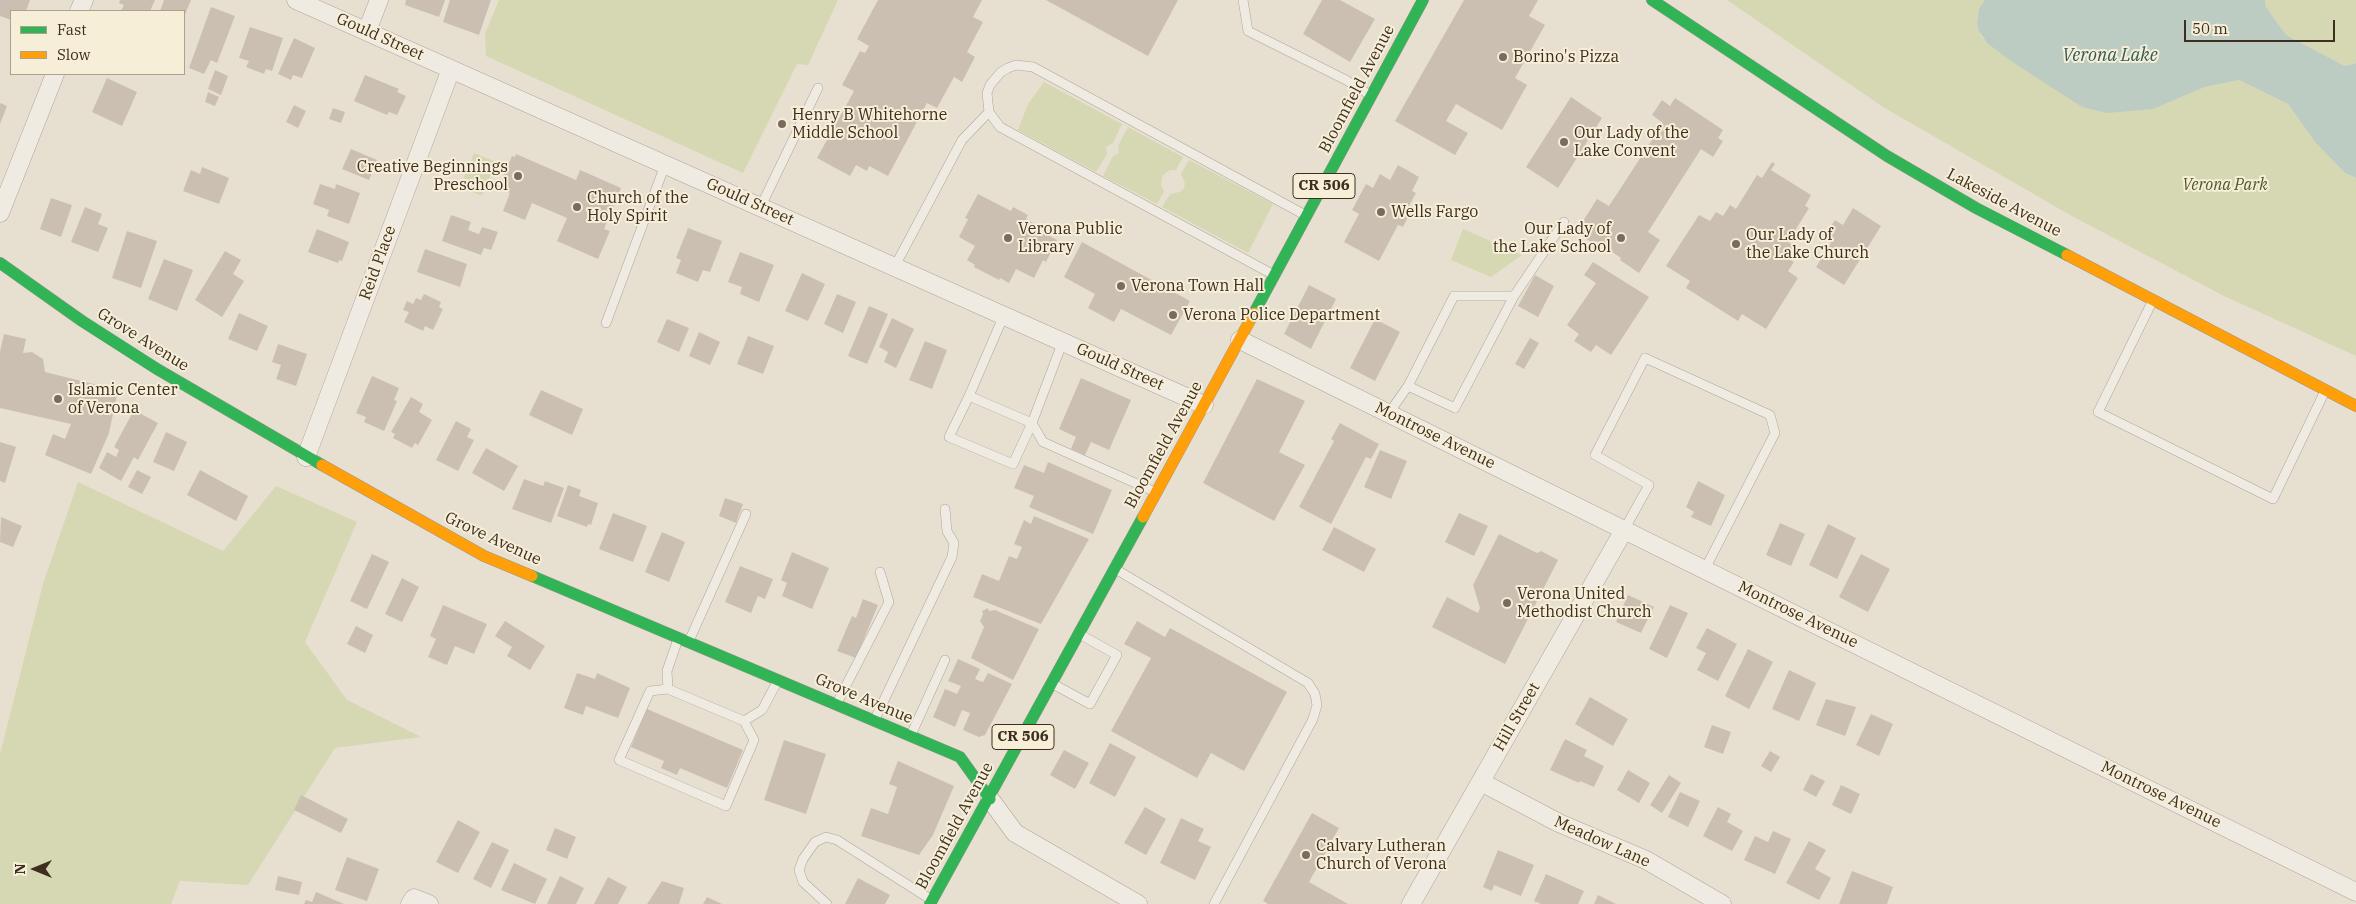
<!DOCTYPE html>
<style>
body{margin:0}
#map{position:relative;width:2356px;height:904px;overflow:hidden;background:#e7e0d1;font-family:"IBM Plex Serif",serif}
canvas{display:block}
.legend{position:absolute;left:10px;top:10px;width:175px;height:65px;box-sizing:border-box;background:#f7eed8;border:1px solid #ada18e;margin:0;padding:6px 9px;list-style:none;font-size:15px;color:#3d2e20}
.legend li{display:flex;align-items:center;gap:10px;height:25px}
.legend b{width:25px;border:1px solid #ada18e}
.north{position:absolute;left:10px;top:844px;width:50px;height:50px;-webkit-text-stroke:4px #f7eed8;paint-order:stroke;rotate:270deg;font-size:14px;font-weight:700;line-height:20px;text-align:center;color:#3d2e20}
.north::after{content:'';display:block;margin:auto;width:18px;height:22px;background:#3d2e20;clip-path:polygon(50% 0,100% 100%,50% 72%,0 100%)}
.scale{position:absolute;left:2184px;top:20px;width:151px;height:22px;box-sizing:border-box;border:2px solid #3d2e20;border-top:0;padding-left:6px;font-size:15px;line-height:18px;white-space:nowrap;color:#3d2e20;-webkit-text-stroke:4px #f7eed8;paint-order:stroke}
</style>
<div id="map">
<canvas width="2356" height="904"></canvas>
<ul class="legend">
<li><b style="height:6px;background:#30b455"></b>Fast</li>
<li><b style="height:6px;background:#ff9f0a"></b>Slow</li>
</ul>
<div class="north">N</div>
<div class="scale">50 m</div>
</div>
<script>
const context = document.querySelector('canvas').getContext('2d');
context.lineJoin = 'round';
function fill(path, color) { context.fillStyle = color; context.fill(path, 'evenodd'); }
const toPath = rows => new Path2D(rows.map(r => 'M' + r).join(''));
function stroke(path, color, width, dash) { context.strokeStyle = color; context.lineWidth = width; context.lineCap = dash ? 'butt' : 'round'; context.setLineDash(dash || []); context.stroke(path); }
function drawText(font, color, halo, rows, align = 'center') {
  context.font = font + ' "IBM Plex Serif",serif'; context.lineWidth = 4; context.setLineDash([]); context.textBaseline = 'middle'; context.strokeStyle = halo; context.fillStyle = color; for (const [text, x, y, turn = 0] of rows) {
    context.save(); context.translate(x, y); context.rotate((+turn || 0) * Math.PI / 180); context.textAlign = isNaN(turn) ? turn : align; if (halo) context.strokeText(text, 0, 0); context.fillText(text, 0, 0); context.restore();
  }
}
const green = toPath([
 [499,0,838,0,808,65,797,64,743,173,486,56,485,34],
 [1727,0,1985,0,1979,8,1977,24,1982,38,2082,107,2152,109,2205,87,2239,80,2288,104,2315,142,2345,173,2356,178,2356,356,2224,296,2070,215,1883,107],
 [2265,0,2356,0,2356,63,2345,66,2286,35,2266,7],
 [1044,82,1122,124,1113,143,1106,147,1107,154,1096,172,1018,130,1028,104],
 [1128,127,1183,157,1176,170,1170,170,1162,176,1161,186,1164,191,1157,204,1103,176,1113,156,1119,153,1118,146],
 [474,153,496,162,482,196,460,187],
 [1189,160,1273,204,1248,253,1162,207,1170,194,1180,192,1184,188,1185,183,1181,174],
 [1463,229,1522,255,1491,277,1451,260],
 [78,482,223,551,276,486,357,522,305,642,347,700,421,737,335,748,248,885,180,881,171,904,0,904,0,754,43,584]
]);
const water = toPath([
 [1985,0,2265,0,2266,7,2286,35,2345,66,2356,63,2356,178,2345,173,2315,142,2288,104,2239,80,2205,87,2153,109,2107,113,2082,107,2011,61,1987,43,1979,31,1977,24,1979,8]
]);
const building = toPath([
 [0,0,30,0,26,11,11,11,11,20,0,16],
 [120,0,155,0,150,11,121,11,124,5,119,3],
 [164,0,191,0,184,17,184,11,160,11],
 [406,0,445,0,439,17,405,5],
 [450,0,491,0,479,35,443,22],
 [878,0,982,0,973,17,983,22,967,52,975,57,962,82,954,77,937,108,927,103,888,176,869,166,867,171,856,165,850,176,817,158,854,91,842,85,860,51,865,53,869,46,857,39],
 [1046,0,1178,0,1148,56],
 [1322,0,1340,0,1375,19,1350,62,1303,34],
 [1464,0,1538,0,1529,16,1545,25,1515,78,1527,85,1502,130,1456,104,1446,121,1468,133,1455,155,1395,121],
 [211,7,235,16,217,63,211,60,204,74,189,68],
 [250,27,283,38,272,71,266,69,264,74,246,67,249,61,239,58],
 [294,38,315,48,302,78,293,75,291,80,278,74],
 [215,70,228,76,221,95,208,89],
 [365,75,399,89,397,92,406,96,397,115,389,112,387,115,354,101],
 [107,78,137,92,122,126,92,112],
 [208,92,219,97,215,106,205,102],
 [1571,97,1602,118,1558,188,1526,167],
 [1675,98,1723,130,1718,138,1723,141,1713,157,1701,149,1648,232,1660,240,1639,273,1620,260,1621,258,1596,241,1594,244,1576,232,1597,199,1609,206,1663,123,1652,115,1662,100,1670,106],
 [0,103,7,106,0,124],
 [294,105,306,111,298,128,286,122],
 [333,108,345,112,341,123,329,119],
 [351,149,377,160,369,180,342,169],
 [516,154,576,180,580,170,621,188,604,229,610,231,598,259,557,241,567,218,532,203,525,220,503,211,510,193,498,188,512,156,515,157],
 [1772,162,1775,164,1771,170,1811,195,1805,206,1809,208,1788,242,1795,246,1787,258,1794,262,1788,271,1798,278,1766,329,1742,314,1738,321,1686,288,1690,281,1666,266,1699,215,1710,221,1716,212,1723,216,1730,205,1736,209,1757,175,1762,178],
 [1398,165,1419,177,1412,191,1416,193,1404,215,1408,217,1403,227,1398,225,1379,261,1344,242,1359,214,1352,210,1366,184,1373,188,1380,174,1390,180],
 [202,167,229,178,219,204,183,191,191,170,200,174],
 [320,184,335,189,336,184,360,193,349,224,327,216,329,210,313,204],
 [978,194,1011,211,1013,207,1028,215,1026,219,1039,226,1037,229,1057,240,1046,262,1043,260,1034,278,1016,269,1009,283,1000,278,999,280,974,267,975,265,967,260,975,246,959,237,968,219,965,218],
 [51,198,72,205,61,237,40,229],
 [85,207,102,214,98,224,108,228,98,252,71,242],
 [1853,208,1881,226,1844,285,1816,267,1831,243,1823,238,1835,220,1843,225],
 [451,215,471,222,468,230,479,234,482,227,498,232,491,250,484,248,481,255,442,241],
 [688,228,722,241,710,272,703,270,698,282,676,273,681,260,676,258],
 [317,229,349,242,342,261,339,260,338,263,308,252],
 [127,231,157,241,141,288,112,278],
 [1082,242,1190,301,1171,335,1121,309,1114,322,1088,308,1095,294,1064,277],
 [425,249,467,264,460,287,417,272],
 [225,251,241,260,233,274,244,281,222,317,195,300],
 [740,252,774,265,759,302,740,294,742,287,728,282],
 [164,259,193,270,177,311,148,299],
 [1593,262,1649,297,1611,355,1596,345,1591,352,1574,341,1579,334,1567,325,1596,283,1584,275],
 [802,273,825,284,808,321,785,311],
 [1535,275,1554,286,1538,317,1518,306],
 [1309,285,1336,299,1311,349,1284,334],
 [424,294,441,302,439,307,443,309,433,330,425,326,423,331,404,322,409,312,403,310,407,301,413,304,416,298,421,300],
 [837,294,856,302,843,333,824,324],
 [869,306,888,314,867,364,848,356],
 [239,313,268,326,257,351,228,339],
 [892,318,914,329,896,368,884,362,888,352,879,347],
 [667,319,689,328,679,352,657,342],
 [1375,319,1400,332,1375,381,1350,368],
 [699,332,720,342,710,365,689,356],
 [4,334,26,339,23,353,32,352,43,359,45,372,118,390,109,433,91,474,45,455,53,434,65,439,71,424,0,408,0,352],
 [748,336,774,346,763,374,737,364],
 [1530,338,1539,343,1524,369,1515,364],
 [925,341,947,350,932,389,909,380],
 [278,344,307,354,296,386,276,379,281,365,272,362],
 [372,376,399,388,394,400,397,401,384,431,364,422,366,417,356,413],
 [1081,378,1131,400,1109,450,1091,442,1085,455,1071,449,1076,437,1059,429],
 [1257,379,1305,401,1279,452,1305,465,1274,521,1203,483],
 [541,390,583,409,572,435,529,415],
 [411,397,423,404,419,412,432,420,418,445,415,443,412,448,393,438,395,434,391,432],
 [134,410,158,423,138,460,134,457,121,481,99,468,107,452,116,457,119,450,114,447],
 [456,421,471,429,467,437,474,440,458,471,436,460],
 [1340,423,1379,444,1371,459,1366,457,1331,524,1299,507,1334,441,1331,439],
 [166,432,187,442,174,471,153,462],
 [0,442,16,447,5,483,0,481],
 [486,448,518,466,504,491,472,473],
 [1380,450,1407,461,1391,499,1364,487],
 [1048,462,1112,490,1093,534,1029,507,1034,496,1014,488,1024,465,1044,473],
 [137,470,151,477,142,494,128,487],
 [200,470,248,496,236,521,187,495],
 [524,479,543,486,545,481,564,488,551,523,512,509],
 [1698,481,1725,495,1711,526,1691,517,1694,512,1686,507],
 [568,485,581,490,579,496,598,503,591,525,588,524,587,527,557,516],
 [725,498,743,504,736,523,719,516],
 [613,513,647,526,633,562,599,549],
 [1459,513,1488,526,1474,556,1445,542],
 [1034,516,1089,539,1041,624,973,597,982,574,999,581,1009,556,1017,559,1022,547,1014,544,1024,520,1031,524],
 [1,517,22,526,13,547,0,542],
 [1780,523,1805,534,1791,566,1766,555],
 [1828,524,1856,538,1837,579,1809,565],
 [1334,527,1376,549,1364,572,1322,550],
 [662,532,685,542,669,582,645,572],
 [1499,534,1537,553,1541,551,1558,560,1505,664,1432,627,1447,597,1478,613,1480,608,1473,585],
 [792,552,829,568,812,609,782,596,787,583,781,580],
 [372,554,389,562,367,609,350,601],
 [1861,554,1890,569,1868,612,1839,597],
 [740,566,773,579,765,599,758,596,751,613,725,602],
 [402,578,419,587,402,622,385,614],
 [1628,595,1654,607,1641,633,1616,622],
 [863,599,878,605,856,658,837,651,852,616,856,618],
 [443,605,487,624,474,654,455,646,447,665,428,657,436,639,430,636],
 [1670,605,1688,613,1667,658,1649,649],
 [988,608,989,611,995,610,1039,629,1013,680,971,658,984,627,980,621,983,614,982,611],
 [505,621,545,646,530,670,507,656,512,647,495,636],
 [1137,621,1165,637,1170,628,1287,692,1244,771,1211,753,1197,778,1111,731,1151,658,1124,644],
 [356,626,373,635,365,653,347,644],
 [1707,628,1737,644,1718,681,1697,670,1706,653,1696,648],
 [1748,649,1773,662,1749,709,1725,696],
 [958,659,980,669,975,679,983,682,988,673,1012,684,985,735,979,737,963,730,970,713,962,710,955,727,933,717,945,689,957,694,961,686,948,681],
 [1789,670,1816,683,1799,721,1772,709],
 [577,673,595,679,597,673,630,688,618,718,586,706,583,715,564,708],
 [1590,697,1628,719,1613,746,1575,724],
 [1826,699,1856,707,1845,736,1816,725],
 [647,709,743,750,727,788,680,768,677,775,661,768,664,761,631,747],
 [1871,714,1893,724,1879,756,1856,745],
 [1712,725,1731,732,1723,754,1704,747],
 [1565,739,1587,750,1584,756,1604,766,1594,787,1580,781,1579,783,1550,770],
 [784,740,826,754,806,814,764,800],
 [1110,743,1136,757,1115,797,1089,783],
 [1064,750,1089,763,1075,789,1050,775],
 [1770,751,1780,757,1771,772,1761,766],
 [898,761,954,786,933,835,919,855,861,836,871,808,888,814,897,787,889,784],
 [1628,770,1650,783,1639,803,1617,790],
 [1811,774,1825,781,1816,797,1803,790],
 [1669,775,1681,783,1662,813,1650,805],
 [1841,785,1860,794,1851,814,1832,805],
 [1680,792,1700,801,1688,827,1668,817],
 [301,795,348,819,341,833,294,810],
 [1145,807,1166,819,1146,855,1124,843],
 [1718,807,1731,814,1727,822,1743,831,1732,851,1703,836],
 [1312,813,1339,828,1309,882,1348,904,1268,904,1263,901],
 [1181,818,1204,829,1198,841,1211,847,1195,880,1160,863],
 [458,820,480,832,458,873,436,862],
 [555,828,576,837,567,859,546,850],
 [1773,831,1791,839,1775,874,1744,860,1755,836,1768,842],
 [1809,841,1826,850,1815,869,1831,878,1819,900,1786,883],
 [492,842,509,850,491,888,473,879],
 [1498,850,1534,865,1521,896,1494,885,1492,891,1483,887],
 [347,857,379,869,367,901,335,890],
 [514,863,547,879,535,904,501,890],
 [1852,871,1893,887,1887,904,1839,904],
 [1546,874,1584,891,1578,904,1541,904,1534,901],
 [278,876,302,882,299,895,275,890],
 [560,876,584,888,576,904,547,904],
 [608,877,627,887,618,904,594,904],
 [858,878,890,895,885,904,845,904],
 [662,881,684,888,679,904,647,904],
 [316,892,344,904,304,904,306,900,312,902],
 [1598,895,1616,904,1594,904],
 [707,897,722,904,703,904]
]);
const lane = toPath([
 [1243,0,1248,31,1346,80,1370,95],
 [761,206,818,88],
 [895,266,962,140,989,112],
 [1272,274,1000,127,989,112,987,93,990,85,1001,72,1008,68,1016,65,1033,67,1305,215],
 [2152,302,2098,412,2273,499,2325,391],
 [606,323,665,165],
 [1063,341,1032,423,1043,442,1153,491],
 [1408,386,1455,408,1514,296],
 [969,396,949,437,1013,464,1032,423,969,396,1004,315],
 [1389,413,1408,386,1454,296,1514,296,1564,222],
 [1624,530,1649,485,1595,455,1645,358,1770,415,1775,433,1705,569],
 [1117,570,1308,683,1315,694,1317,705,1313,719,1214,904],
 [678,639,667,671,668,689,744,721,762,710,777,682],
 [689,641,746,514],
 [1053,684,1090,704,1117,655,1081,635],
 [668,689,650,691,619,760,726,806,754,740,744,721],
 [837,703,889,602,880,572],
 [875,719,952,557,954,543,947,531,945,509],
 [911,735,945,660],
 [827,904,803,882,799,870,803,859,815,842,826,837,837,840,930,899]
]);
const street = toPath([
 [296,0,1204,405],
 [79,11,84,0],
 [367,31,379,0],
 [0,213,55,74],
 [1240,340,2356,892],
 [306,457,451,69],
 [1481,782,1559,823,1646,860,1722,904],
 [990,799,1015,833,1138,904],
 [410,904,414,898,429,904],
 [1411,904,1624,530]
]);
const fast = toPath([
 [1652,0,1887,156,1976,208,2067,255],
 [0,263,82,321,157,369,322,465],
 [1254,313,1423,0],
 [532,576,960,757,990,799],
 [930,904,1143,517]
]);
const slow = toPath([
 [2067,255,2356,406],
 [322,465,484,556,532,576],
 [1143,517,1254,313]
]);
const markers = [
 [1503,57,5,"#786c5e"],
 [782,124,5,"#786c5e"],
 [1564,142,5,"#786c5e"],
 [518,176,5,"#786c5e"],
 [577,207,5,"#786c5e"],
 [1381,212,5,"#786c5e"],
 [1008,238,5,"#786c5e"],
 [1621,238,5,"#786c5e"],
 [1736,244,5,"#786c5e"],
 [1121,286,5,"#786c5e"],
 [1173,315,5,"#786c5e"],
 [58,399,5,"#786c5e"],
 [1507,603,5,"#786c5e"],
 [1306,855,5,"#786c5e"]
];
const shields = [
 [1324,186,62],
 [1023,737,62]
];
const shieldNames = [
 ["CR 506",1324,186],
 ["CR 506",1023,737]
];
const streetNames = [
 ["Gould Street",380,37,24],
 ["Bloomfield Avenue",1357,89,-62],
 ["Gould Street",750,202,24],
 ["Lakeside Avenue",2004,203,28],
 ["Reid Place",378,263,-70],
 ["Grove Avenue",143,340,32],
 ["Gould Street",1120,367,24],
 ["Montrose Avenue",1435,436,26],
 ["Bloomfield Avenue",1164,445,-61],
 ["Grove Avenue",493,539,25],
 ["Montrose Avenue",1798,615,26],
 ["Grove Avenue",864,699,23],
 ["Hill Street",1517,717,-60],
 ["Montrose Avenue",2161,795,26],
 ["Bloomfield Avenue",955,826,-61],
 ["Meadow Lane",1602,842,24]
];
const poiNames = [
 ["Borino's Pizza",1513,57],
 ["Henry B Whitehorne",792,115],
 ["Middle School",792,133],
 ["Our Lady of the",1574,133],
 ["Lake Convent",1574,151],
 ["Creative Beginnings",508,167,"right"],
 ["Preschool",508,185,"right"],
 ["Church of the",587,198],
 ["Holy Spirit",587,216],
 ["Wells Fargo",1391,212],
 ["Verona Public",1018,229],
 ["Library",1018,247],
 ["Our Lady of",1611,229,"right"],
 ["the Lake School",1611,247,"right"],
 ["Our Lady of",1746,235],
 ["the Lake Church",1746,253],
 ["Verona Town Hall",1131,286],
 ["Verona Police Department",1183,315],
 ["Islamic Center",68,390],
 ["of Verona",68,408],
 ["Verona United",1517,594],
 ["Methodist Church",1517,612],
 ["Calvary Lutheran",1316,846],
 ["Church of Verona",1316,864]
];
const parkNames = [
 ["Verona Park",2225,185]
];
const waterNames = [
 ["Verona Lake",2110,56]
];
fill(green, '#d6d7b3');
fill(water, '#bcccc2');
fill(building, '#cbbfb2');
stroke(lane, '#ada599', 10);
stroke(street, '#ada599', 19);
stroke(fast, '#9c958a', 12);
stroke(slow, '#9c958a', 12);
stroke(lane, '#efebe3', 9);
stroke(street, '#efebe3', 18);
stroke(fast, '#30b455', 11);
stroke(slow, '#ff9f0a', 11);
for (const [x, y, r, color] of markers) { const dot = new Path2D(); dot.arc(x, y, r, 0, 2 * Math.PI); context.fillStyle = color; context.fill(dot); stroke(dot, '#f7eed8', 2); }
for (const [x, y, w] of shields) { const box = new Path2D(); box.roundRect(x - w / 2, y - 12.5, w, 25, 4); context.fillStyle = '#f7eed8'; context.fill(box); stroke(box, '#3d2e20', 1); }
drawText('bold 15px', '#3d2e20', null, shieldNames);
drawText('16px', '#3d2e20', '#f7eed8', streetNames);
drawText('16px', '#3d2e20', '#f7eed8', poiNames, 'left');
drawText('italic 16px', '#4d5a26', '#f7eed8', parkNames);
drawText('italic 18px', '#2f5d5a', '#f7eed8', waterNames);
</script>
